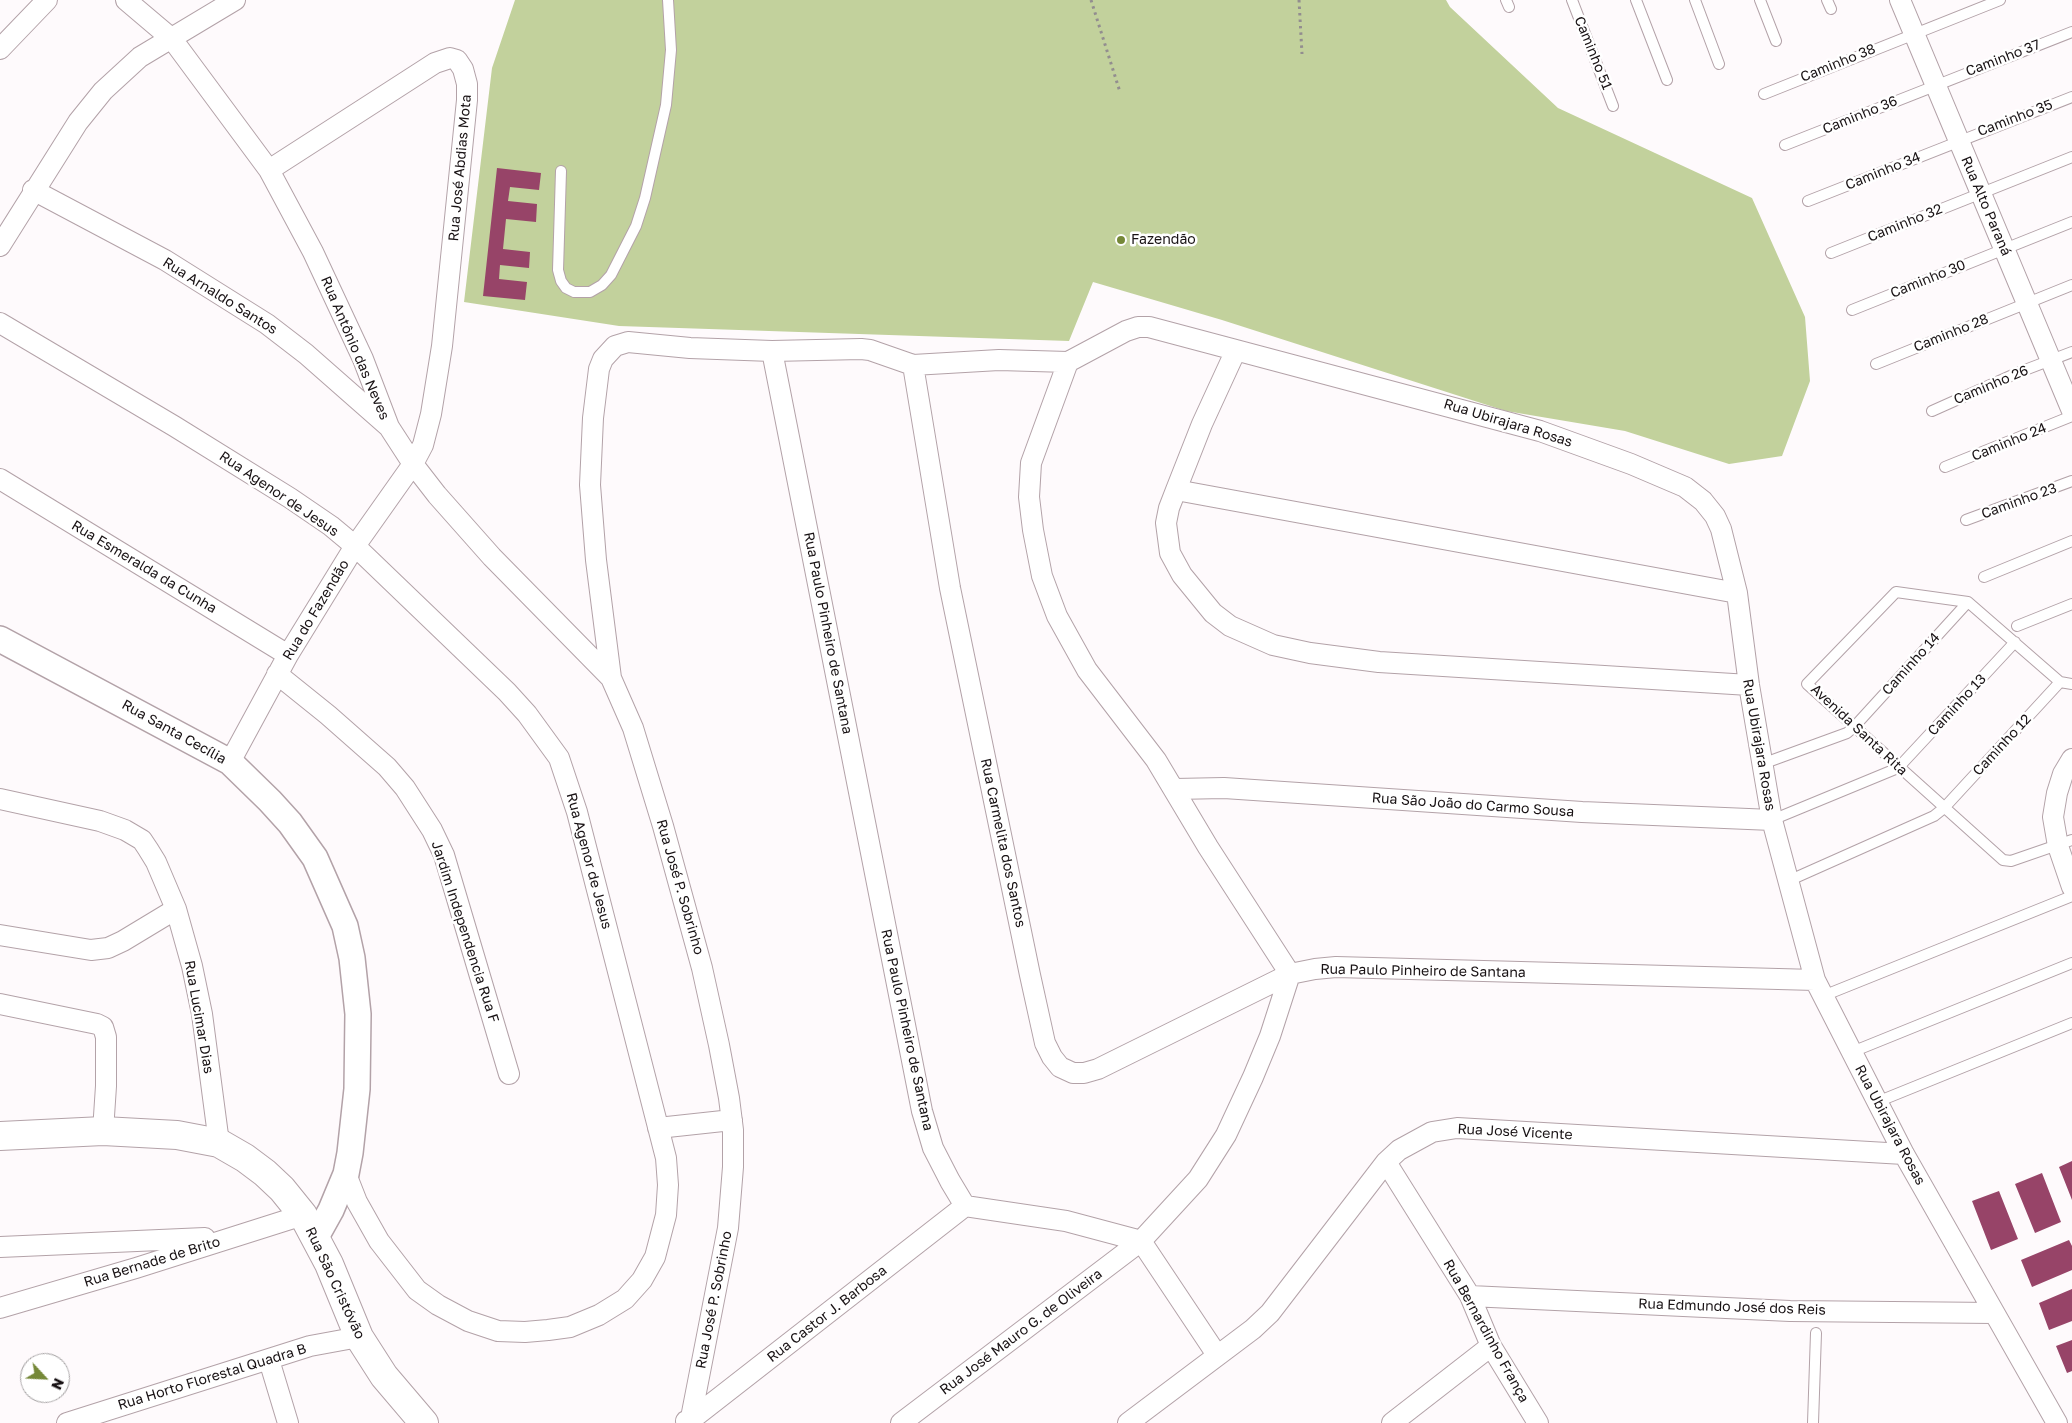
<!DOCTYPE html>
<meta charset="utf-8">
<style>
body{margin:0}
#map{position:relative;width:2072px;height:1423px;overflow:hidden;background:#fefafc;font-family:"Golos Text",sans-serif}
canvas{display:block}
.north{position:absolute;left:20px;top:1353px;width:50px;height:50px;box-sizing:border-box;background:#fff;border:1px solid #a3a0a1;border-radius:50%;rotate:115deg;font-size:14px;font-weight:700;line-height:20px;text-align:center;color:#181214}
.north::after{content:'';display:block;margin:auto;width:18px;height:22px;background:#758838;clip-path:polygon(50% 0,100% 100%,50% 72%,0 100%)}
</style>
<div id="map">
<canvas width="2072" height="1423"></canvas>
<div class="north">N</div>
</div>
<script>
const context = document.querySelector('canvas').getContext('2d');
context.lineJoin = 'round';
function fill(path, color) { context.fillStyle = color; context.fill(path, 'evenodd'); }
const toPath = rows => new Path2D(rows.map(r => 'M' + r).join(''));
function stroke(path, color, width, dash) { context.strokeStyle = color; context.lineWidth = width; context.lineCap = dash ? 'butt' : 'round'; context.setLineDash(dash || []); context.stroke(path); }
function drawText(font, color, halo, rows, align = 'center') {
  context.font = font + ' "Golos Text",sans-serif'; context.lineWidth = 5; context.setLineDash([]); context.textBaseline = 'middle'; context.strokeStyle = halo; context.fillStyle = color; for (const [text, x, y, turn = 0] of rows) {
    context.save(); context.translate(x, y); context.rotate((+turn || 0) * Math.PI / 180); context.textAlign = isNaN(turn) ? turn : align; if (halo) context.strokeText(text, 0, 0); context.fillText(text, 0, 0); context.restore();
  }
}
const green = toPath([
 [515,0,1446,0,1450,7,1558,108,1752,198,1805,317,1810,381,1782,456,1729,464,1625,431,1506,411,1222,320,1093,282,1069,341,619,326,464,302,492,68]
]);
const building = toPath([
 [497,168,541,173,539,190,510,187,508,201,537,204,536,222,506,219,503,249,530,252,529,268,500,265,499,279,527,282,525,300,483,296],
 [2072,1161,2072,1200,2059,1167],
 [2042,1173,2061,1222,2035,1233,2015,1184],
 [1999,1191,2018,1239,1991,1250,1972,1201],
 [2069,1240,2072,1246,2072,1270,2032,1287,2021,1260],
 [2072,1289,2072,1321,2049,1330,2039,1303],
 [2072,1340,2072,1371,2067,1373,2056,1346]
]);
const path = toPath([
 [1091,0,1120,92],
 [1299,0,1302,54]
]);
const service = toPath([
 [1506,0,1509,7],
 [1572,0,1613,106],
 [1636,0,1667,80],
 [1695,0,1719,64],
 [1760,0,1776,41],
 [1827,0,1831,9],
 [1764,94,2000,0],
 [1785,145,2072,32],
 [561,171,558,270,561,281,566,288,574,292,590,292,602,285,611,275,636,226,645,198,666,105,671,50,668,0],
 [1808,201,2072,97],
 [1831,253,2072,157],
 [1852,310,2072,222],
 [1876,364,2072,285],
 [1932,411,2017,373,2072,352],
 [1945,467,2072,416],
 [1966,520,2072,481],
 [1984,577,2072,541],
 [2017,626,2072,604],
 [2072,684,2060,682,1968,602,1896,592,1807,684,2003,860,2011,861,2072,840],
 [1762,764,1847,733,1854,727,1968,602],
 [1772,820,1898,768,2015,642],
 [1788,881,1934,816,1944,808,2060,682],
 [1823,996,2072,896],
 [1852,1052,2072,963],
 [1877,1102,2072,1023],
 [1813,1423,1816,1333]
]);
const minor = toPath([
 [126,0,172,39,269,170,313,252,363,359,389,427,413,464,437,495,492,557,611,678],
 [1900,0,2072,411],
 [0,49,47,0],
 [33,190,165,260,267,324,306,354,389,427],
 [0,246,78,122,103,91,140,57,235,0],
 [0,323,174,426,290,498,331,526,355,546,507,692,527,714,559,758,577,812,666,1158,668,1185,666,1215,655,1257,642,1280,625,1299,599,1315,570,1327,548,1330,525,1332,498,1331,468,1321,438,1305,417,1290,379,1241,357,1202,346,1174],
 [1236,350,1202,424,1176,490,1169,508,1166,523,1170,553,1182,575,1213,613,1230,626,1273,645,1310,653,1379,662,1749,685],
 [772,351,922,1111,933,1148,950,1181,965,1206],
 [1068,362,1031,463,1029,497,1033,530,1042,576,1057,616,1087,670,1156,760,1208,847,1290,974],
 [913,365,950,588,1030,975,1045,1043,1052,1057,1060,1067,1073,1073,1084,1073,1098,1069,1290,974,1315,969,1336,967,1815,980],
 [0,479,288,655],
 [1176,490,1737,593],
 [277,674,328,715,387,767,405,788,432,830,444,855,509,1074],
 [2072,759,2063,774,2057,793,2053,817,2058,846,2072,887],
 [230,762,288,655,355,546,413,464,423,445,431,414,442,346,467,100,467,84,463,69,457,60,450,58,435,63,269,170],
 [1175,789,1224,788,1582,812,1772,820],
 [0,799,100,821,125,830,142,840,148,849,156,862,176,909,192,966,202,1014,219,1143],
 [0,935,91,950,108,948,123,941,176,909],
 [0,1004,97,1024,103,1027,106,1037,106,1086,103,1131],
 [658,1128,732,1120],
 [1386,1162,1470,1296,1491,1346,1538,1423],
 [965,1206,1066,1221,1141,1241],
 [1141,1241,1217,1355],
 [0,1247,205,1238],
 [1470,1296,1790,1311,1994,1313],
 [0,1308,136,1268,303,1215],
 [269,1360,288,1423],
 [686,1421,692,1419,965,1206],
 [67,1423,310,1346,359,1337],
 [690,1423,728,1228,733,1167,733,1130,729,1098,719,1045,702,968,663,826,633,728,611,678,596,560,590,485,593,418,599,369,603,359,615,346,628,342,690,348,772,351,861,349,870,350,913,365,999,360,1068,362,1126,331,1138,327,1149,327,1540,431,1631,464,1685,487,1703,501,1715,516,1721,529,1737,593,1749,685,1772,820,1815,980,1904,1154,2057,1423],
 [901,1423,1141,1241,1198,1179,1226,1135,1253,1077,1270,1036,1290,974],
 [1128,1423,1253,1329,1270,1313,1386,1162,1399,1150,1432,1132,1457,1128,1904,1154],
 [1392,1423,1491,1346]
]);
const tertiary = toPath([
 [0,639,230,762,270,801,290,823,315,858,345,926,352,958,358,1014,357,1089,350,1153,346,1174,331,1210,316,1237]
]);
const secondary = toPath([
 [0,1136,103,1131,177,1135,219,1143,245,1158,265,1173,282,1189,303,1215,329,1264,359,1337,384,1376,424,1423]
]);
const markers = [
 [1121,240,5,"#758838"]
];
const streetNames = [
 ["Caminho 51",1593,53,68],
 ["Caminho 37",2003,58,-21],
 ["Caminho 38",1838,63,-22],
 ["Caminho 36",1860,115,-22],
 ["Caminho 35",2015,118,-21],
 ["Rua José Abdias Mota",460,168,-85],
 ["Caminho 34",1883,171,-22],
 ["Rua Alto Paraná",1986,206,67],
 ["Caminho 32",1905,223,-22],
 ["Caminho 30",1928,279,-22],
 ["Rua Arnaldo Santos",220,296,32],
 ["Caminho 28",1951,333,-22],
 ["Rua Antônio das Neves",355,348,67],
 ["Caminho 26",1991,385,-23],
 ["Rua Ubirajara Rosas",1508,423,17],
 ["Caminho 24",2009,442,-22],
 ["Rua Agenor de Jesus",279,494,34],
 ["Caminho 23",2019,501,-20],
 ["Rua Esmeralda da Cunha",144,567,31],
 ["Rua do Fazendão",316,610,-59],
 ["Rua Paulo Pinheiro de Santana",828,633,79],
 ["Caminho 14",1911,664,-48],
 ["Caminho 13",1957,705,-47],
 ["Avenida Santa Rita",1859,730,43],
 ["Rua Santa Cecília",174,732,29],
 ["Rua Ubirajara Rosas",1759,745,80],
 ["Caminho 12",2002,745,-47],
 ["Rua São João do Carmo Sousa",1473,805,4],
 ["Rua Carmelita dos Santos",1003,843,78],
 ["Rua Agenor de Jesus",589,861,75],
 ["Rua José P. Sobrinho",680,887,74],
 ["Jardim Independencia Rua F",465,932,72],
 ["Rua Paulo Pinheiro de Santana",1423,971,1],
 ["Rua Lucimar Dias",199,1017,80],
 ["Rua Paulo Pinheiro de Santana",907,1030,78],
 ["Rua Ubirajara Rosas",1890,1125,62],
 ["Rua José Vicente",1515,1132,3],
 ["Rua Bernade de Brito",152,1262,-17],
 ["Rua São Cristóvão",335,1283,65],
 ["Rua José P. Sobrinho",714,1300,-79],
 ["Rua Edmundo José dos Reis",1732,1307,2],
 ["Rua Castor J. Barbosa",827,1314,-38],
 ["Rua Bernardinho França",1486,1331,61],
 ["Rua José Mauro G. de Oliveira",1021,1332,-37],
 ["Rua Horto Florestal Quadra B",212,1377,-17]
];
const poiNames = [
 ["Fazendão",1131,240]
];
fill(green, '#c2d19c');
fill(building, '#974468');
stroke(service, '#b3a2a8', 12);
stroke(minor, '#b3a2a8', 22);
stroke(tertiary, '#b3a2a8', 28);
stroke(secondary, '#b3a2a8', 30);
stroke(path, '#928d8f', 3, [2.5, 4]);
stroke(service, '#fff', 10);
stroke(minor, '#fff', 20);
stroke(tertiary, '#fff', 25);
stroke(secondary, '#fff', 28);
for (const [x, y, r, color] of markers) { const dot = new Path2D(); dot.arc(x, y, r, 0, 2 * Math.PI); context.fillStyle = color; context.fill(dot); stroke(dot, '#fff', 2); }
drawText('14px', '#181214', '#fff', streetNames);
drawText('14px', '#181214', '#fff', poiNames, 'left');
</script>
